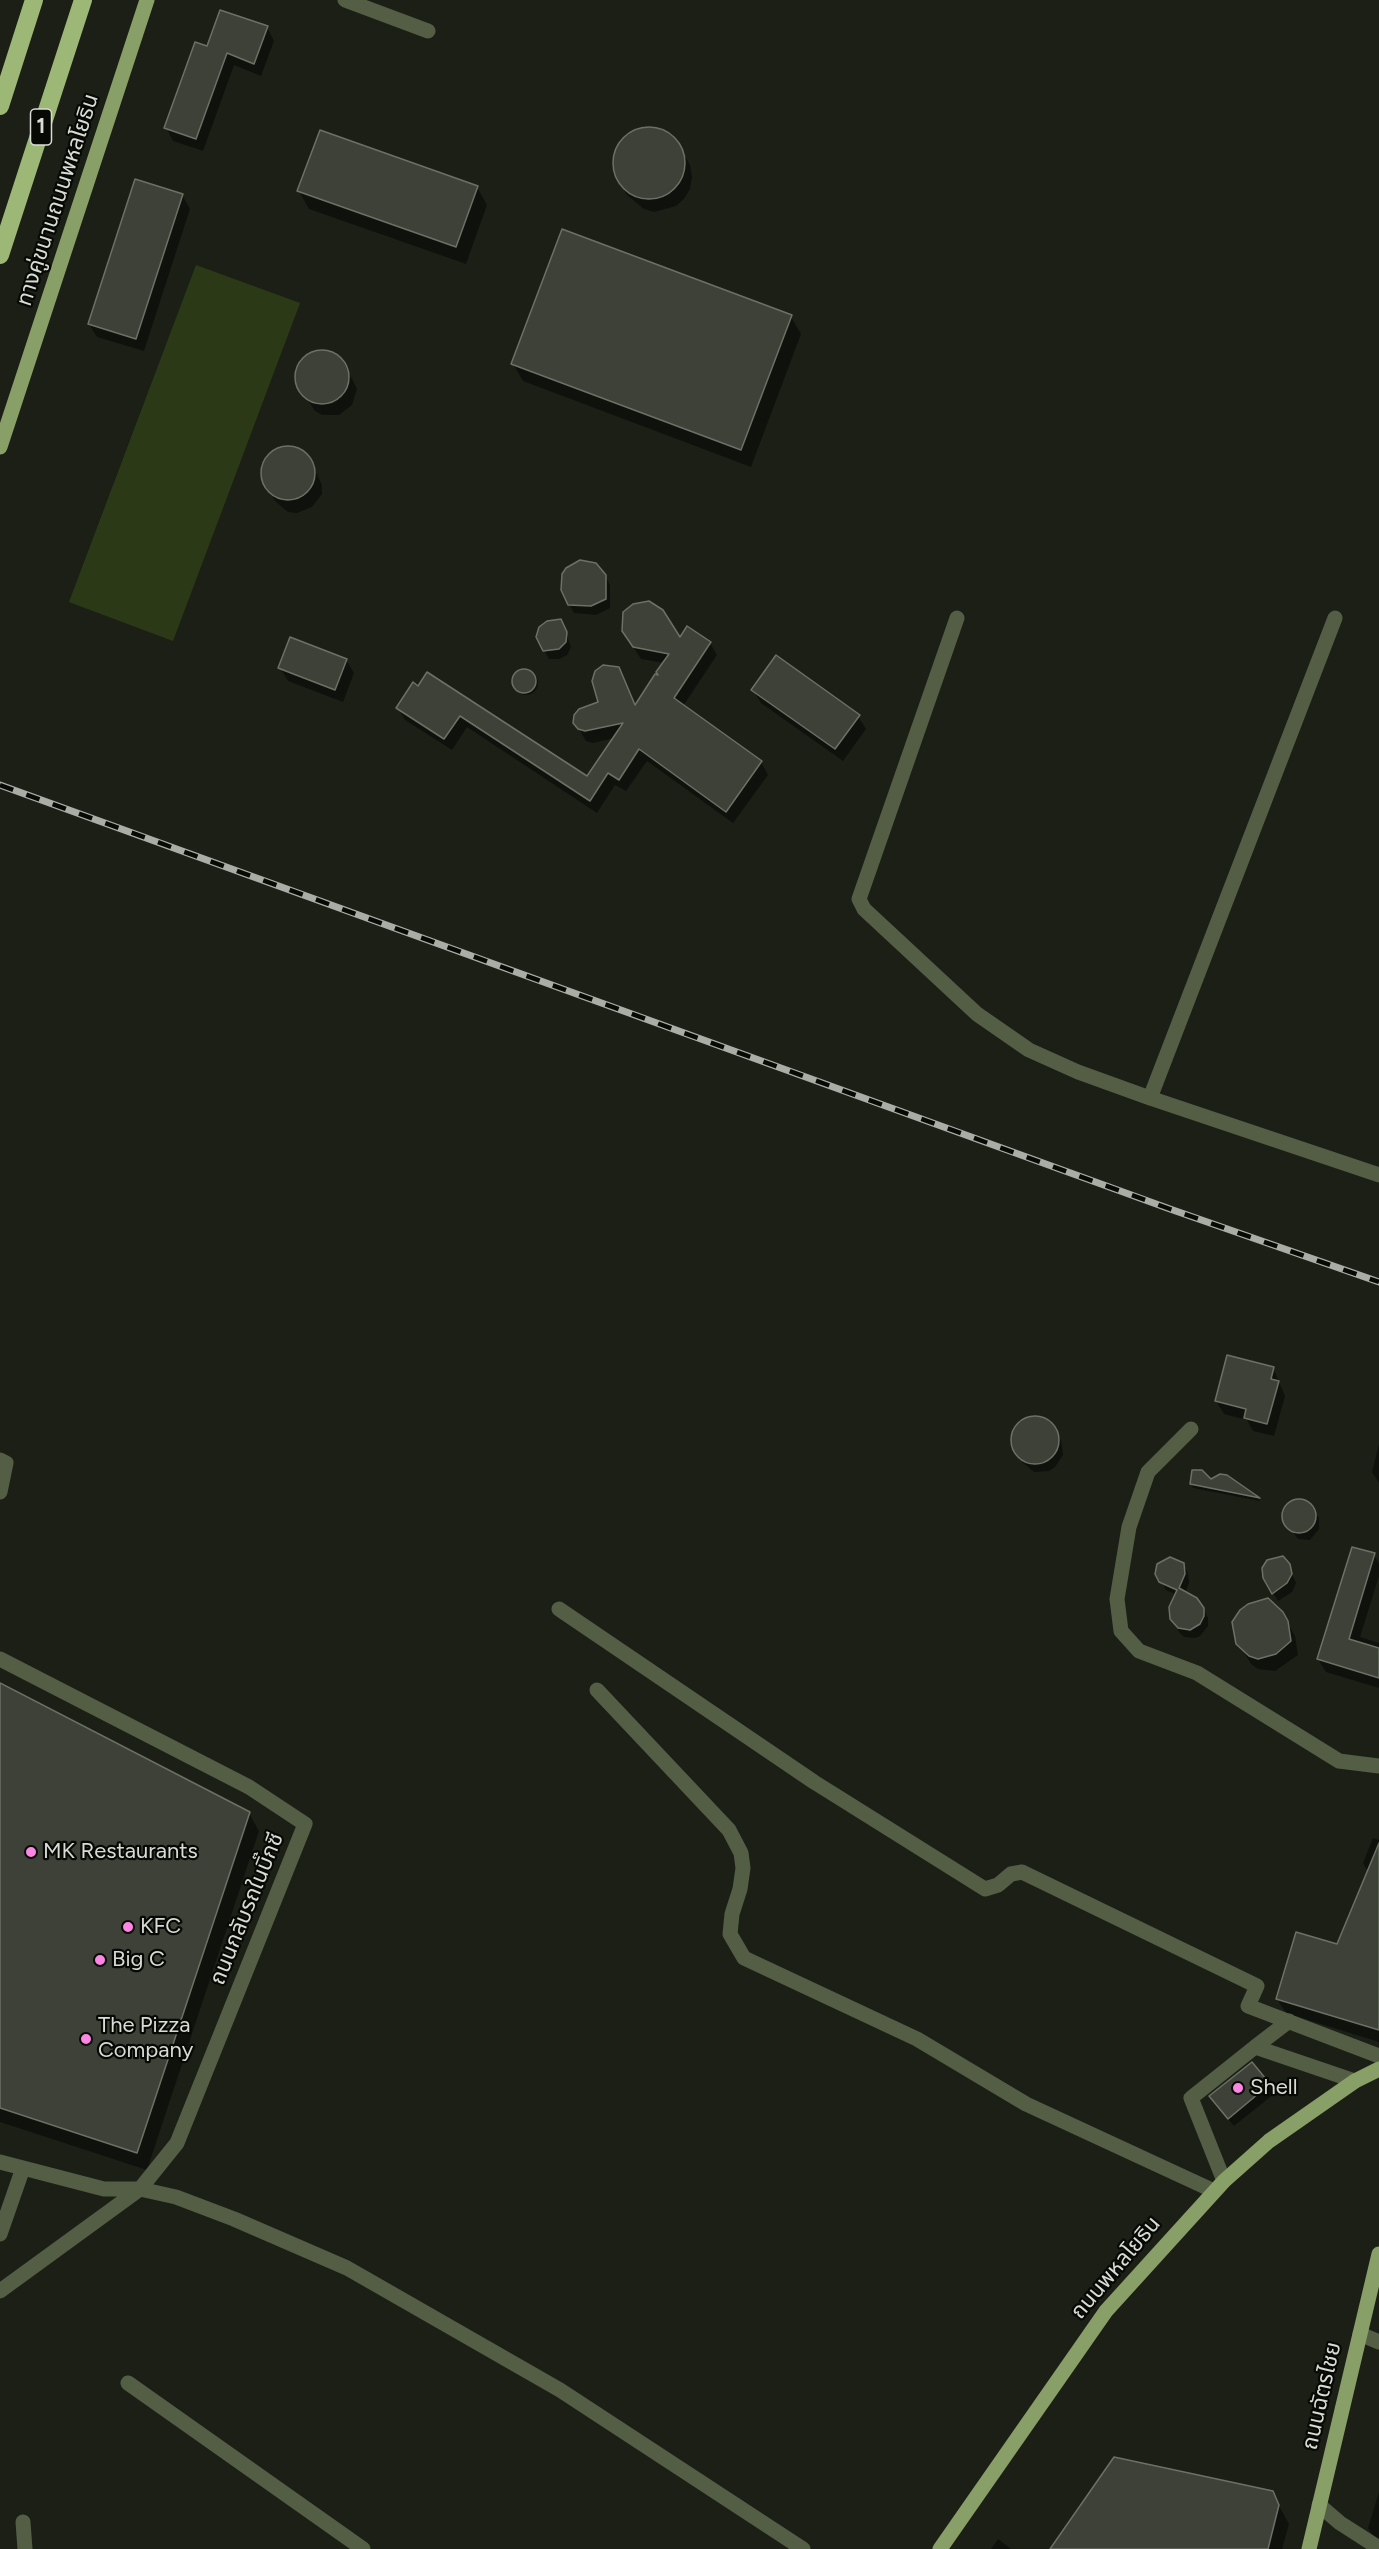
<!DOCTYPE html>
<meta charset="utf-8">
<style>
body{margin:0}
canvas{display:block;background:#1b1f16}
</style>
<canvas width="1379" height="2549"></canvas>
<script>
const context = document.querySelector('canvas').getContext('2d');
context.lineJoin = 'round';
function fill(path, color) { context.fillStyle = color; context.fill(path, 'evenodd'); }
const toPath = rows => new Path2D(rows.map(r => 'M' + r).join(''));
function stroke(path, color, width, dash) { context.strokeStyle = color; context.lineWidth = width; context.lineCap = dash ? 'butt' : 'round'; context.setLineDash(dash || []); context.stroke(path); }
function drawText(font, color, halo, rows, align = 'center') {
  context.font = font + ' Figtree,"Noto Sans Thai",sans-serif'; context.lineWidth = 4.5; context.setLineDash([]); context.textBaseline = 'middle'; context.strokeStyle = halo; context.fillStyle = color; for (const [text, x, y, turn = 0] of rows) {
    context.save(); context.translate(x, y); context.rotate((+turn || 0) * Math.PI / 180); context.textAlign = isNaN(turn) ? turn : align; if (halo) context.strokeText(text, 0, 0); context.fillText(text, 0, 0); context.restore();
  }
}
const green = toPath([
 [196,265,300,303,173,641,69,602]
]);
const shadow = toPath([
 [267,27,274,41,261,76,234,65,203,151,173,141,166,127,208,48],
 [643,129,655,129,667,133,676,140,690,165,692,177,690,189,684,199,676,206,654,212,644,209,627,195,619,181,614,159,617,149,632,133],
 [477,187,487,205,466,264,309,209,299,191],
 [182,195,190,209,144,351,97,337,89,324],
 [791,317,801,334,751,467,523,381,513,364],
 [327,351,342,359,357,389,352,405,339,415,322,415,315,411,297,383,299,366,310,354],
 [293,447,308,455,322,485,322,494,312,507,297,513,288,512,275,501,263,479,265,463,276,450],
 [605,576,610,585,610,608,596,615,574,613,569,604],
 [565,630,571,647,567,655,559,659,549,659,539,641],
 [623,631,710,643,717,655,683,706,761,762,768,775,733,823,647,761,626,791,615,785,597,813,467,727,452,750,405,720,398,708,413,684,587,778,614,738,593,743,586,741,575,722,599,703,618,668,636,706,660,677,664,663,641,659],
 [346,660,354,673,343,702,288,681,280,668],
 '514 683a12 12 0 1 1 24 0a12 12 0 1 1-24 0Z',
 [753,690,858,716,866,729,843,761,761,703],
 [1273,1368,1285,1396,1274,1436,1253,1431,1247,1420,1224,1414,1216,1401],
 [1039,1418,1046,1421,1056,1431,1061,1440,1063,1455,1055,1467,1049,1471,1034,1472,1022,1462,1013,1438,1015,1431,1025,1420],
 [1379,1444,1379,1483,1372,1472],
 [1226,1476,1259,1499,1260,1501,1193,1488,1191,1484],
 [1296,1501,1306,1502,1319,1518,1319,1529,1310,1540,1298,1539,1285,1521,1287,1507],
 [1374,1555,1379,1564,1379,1576,1360,1637,1379,1643,1379,1688,1326,1672,1318,1659],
 [1183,1564,1188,1573,1189,1583,1185,1593,1203,1608,1208,1618,1208,1626,1200,1636,1195,1638,1184,1637,1180,1633,1174,1624,1177,1595,1166,1590,1161,1581],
 [1288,1565,1296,1583,1292,1592,1278,1601,1264,1578],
 [1282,1613,1295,1636,1298,1655,1275,1671,1258,1669,1251,1664,1234,1635,1234,1622],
 [0,1684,249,1813,259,1831,147,2170,0,2122],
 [1373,1838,1379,1840,1379,2042,1286,2013,1277,1999,1338,1946,1368,1872,1363,1863],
 [1252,2064,1274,2094,1234,2126,1216,2105],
 [1379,2492,1379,2547,1368,2528],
 [1272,2493,1289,2524,1282,2549,1052,2549],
 [998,2539,1011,2549,991,2549]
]);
const building = toPath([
 [220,10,268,26,254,64,227,53,196,139,164,128,195,42,207,46,220,10],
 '613 163a36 36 0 1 1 72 0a36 36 0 1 1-72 0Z',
 [320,130,478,186,456,247,297,191,320,130],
 [135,179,183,194,136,339,88,324,135,179],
 [562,229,792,315,741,450,511,364,562,229],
 '295 377a27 27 0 1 1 54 0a27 27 0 1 1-54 0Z',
 '261 473a27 27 0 1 1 54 0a27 27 0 1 1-54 0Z',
 [580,560,596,563,606,575,606,599,591,606,568,605,561,590,562,574,566,568,580,560],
 [649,601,663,610,680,637,687,626,711,642,674,698,762,761,726,812,639,749,619,780,608,773,590,801,460,716,444,739,396,708,413,682,418,686,427,672,587,776,623,723,585,731,578,729,573,723,574,715,579,709,598,702,592,681,595,671,603,665,619,667,635,705,655,674,658,675,656,672,669,654,633,647,622,631,623,612,633,604,649,601],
 [561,619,567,632,566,642,559,649,543,651,536,637,539,627,547,621,561,619],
 [290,637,347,659,335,690,278,668,290,637],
 [776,655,860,715,835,749,751,690,776,655],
 '512 681a12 12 0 1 1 24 0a12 12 0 1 1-24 0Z',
 [1227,1355,1274,1367,1271,1379,1279,1381,1267,1424,1244,1418,1246,1409,1215,1401,1227,1355],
 '1011 1440a24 24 0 1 1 48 0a24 24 0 1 1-48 0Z',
 [1192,1470,1202,1470,1211,1479,1220,1474,1227,1475,1260,1498,1190,1484,1192,1470],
 '1282 1516a17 17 0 1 1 34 0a17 17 0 1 1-34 0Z',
 [1352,1547,1375,1553,1349,1639,1379,1648,1379,1678,1317,1659,1352,1547],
 [1283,1556,1290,1564,1292,1574,1287,1583,1272,1594,1263,1578,1262,1568,1267,1560,1283,1556],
 [1170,1557,1184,1563,1185,1574,1179,1588,1197,1598,1204,1608,1204,1616,1200,1624,1190,1630,1178,1628,1170,1619,1169,1607,1177,1590,1159,1582,1155,1574,1157,1564,1170,1557],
 [1268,1598,1283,1612,1288,1621,1291,1641,1276,1654,1258,1659,1249,1656,1236,1644,1232,1622,1240,1610,1248,1604,1268,1598],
 [0,1683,250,1812,137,2153,0,2108,0,1683],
 [1379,1843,1379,2030,1276,1999,1296,1932,1337,1944,1379,1843],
 [1252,2062,1270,2084,1228,2119,1209,2096,1252,2062],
 [1114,2457,1273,2491,1279,2505,1268,2549,1050,2549,1114,2457]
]);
const minor = toPath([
 [345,0,428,31],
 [957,618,859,899,864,909,977,1014,1029,1050,1078,1072,1150,1098,1379,1175],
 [1150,1098,1335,618],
 [1191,1429,1148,1472,1129,1527,1117,1599,1121,1631,1139,1651,1197,1673,1339,1761,1379,1766],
 [0,1460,6,1463,0,1492],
 [559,1609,814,1782,985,1889,998,1885,1011,1874,1022,1872,1257,1986,1248,2006,1379,2056],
 [0,1659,249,1787,305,1824,177,2143,140,2189,0,2291],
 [597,1690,729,1830,741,1853,743,1868,740,1889,732,1914,730,1934,744,1958,917,2039,1026,2104,1214,2191],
 [1255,2047,1289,2021],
 [0,2162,104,2189,140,2189,176,2197,234,2219,347,2268,560,2390,803,2549],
 [1224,2181,1191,2098,1255,2047,1355,2081],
 [0,2234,23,2168],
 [1360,2334,1379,2342],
 [128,2383,363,2549],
 [1319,2505,1340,2523,1379,2548],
 [23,2522,25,2549]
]);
const major = toPath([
 [0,447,147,0],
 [940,2549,1106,2311,1224,2181,1269,2141,1355,2081,1379,2069],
 [1309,2549,1379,2254]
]);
const highway = toPath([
 [0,106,34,0],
 [0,255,83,0]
]);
const rail = toPath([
 [0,785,1170,1209,1379,1282]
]);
const markers = [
 [31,1852,6,"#fd86e2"],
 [128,1927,6,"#fd86e2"],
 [100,1960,6,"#fd86e2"],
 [86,2039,6,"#fd86e2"],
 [1238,2088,6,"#fd86e2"]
];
const shields = [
 [41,127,21]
];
const shieldNames = [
 ["1",41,127]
];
const streetNames = [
 ["ทางคู่ขนานถนนพหลโยธิน",58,200,-72],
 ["ถนนกลับรถในบิ๊กซี",247,1909,-68],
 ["ถนนพหลโยธิน",1116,2268,-50],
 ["ถนนฉัตรไชย",1322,2396,-77]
];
const poiNames = [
 ["MK Restaurants",43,1852],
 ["KFC",140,1927],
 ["Big C",112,1960],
 ["The Pizza",98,2026],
 ["Company",98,2051],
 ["Shell",1250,2088]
];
fill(green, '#2c3917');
fill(shadow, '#0007');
fill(building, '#3d4137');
stroke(building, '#6c7166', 1.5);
stroke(minor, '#535e44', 15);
stroke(major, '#889f68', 15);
stroke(highway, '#9db876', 18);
stroke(rail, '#aaada6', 7);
stroke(rail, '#070905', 4.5, [14]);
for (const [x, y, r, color] of markers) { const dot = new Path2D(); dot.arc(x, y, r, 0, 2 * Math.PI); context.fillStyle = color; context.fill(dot); stroke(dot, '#070905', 2); }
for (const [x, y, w] of shields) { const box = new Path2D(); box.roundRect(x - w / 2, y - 18, w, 36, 4.5); context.fillStyle = '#070905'; context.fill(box); stroke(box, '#d9dcd6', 1.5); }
drawText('bold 21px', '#d9dcd6', null, shieldNames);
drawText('22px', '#d9dcd6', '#070905', streetNames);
drawText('22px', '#d9dcd6', '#070905', poiNames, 'left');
</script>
